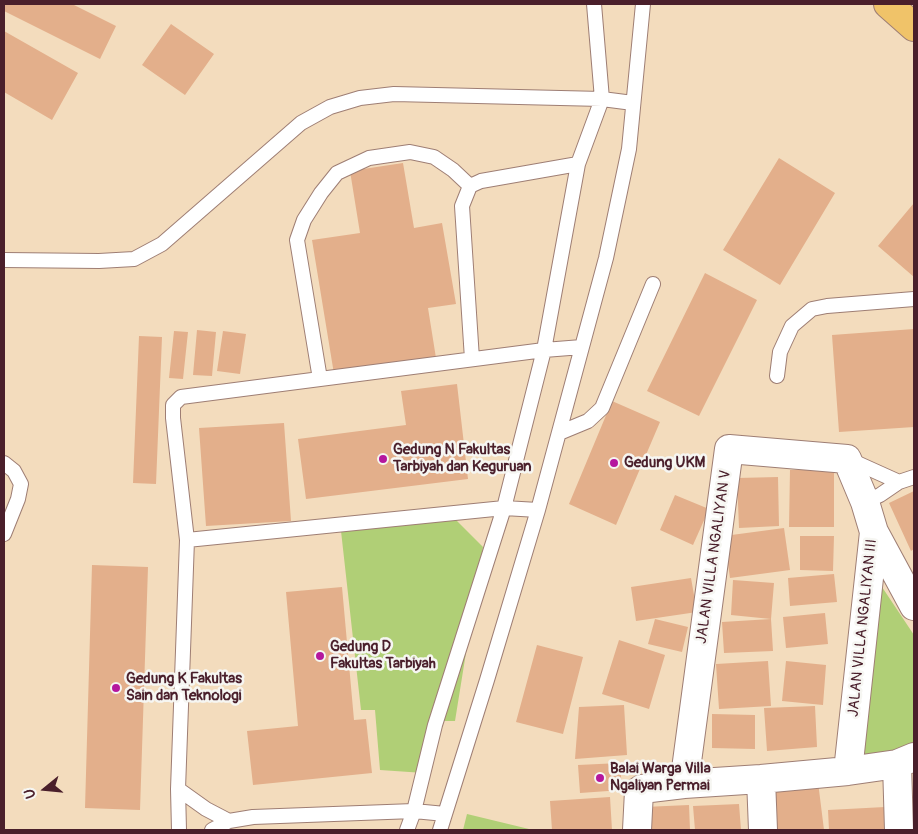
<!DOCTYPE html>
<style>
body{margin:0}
#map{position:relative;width:918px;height:834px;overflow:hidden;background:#f3dcbd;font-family:Pangolin,sans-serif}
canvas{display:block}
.frame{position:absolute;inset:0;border:5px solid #4a1f2b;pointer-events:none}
.north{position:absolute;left:20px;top:764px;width:50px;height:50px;-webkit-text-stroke:4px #f6f6f2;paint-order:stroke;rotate:253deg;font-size:14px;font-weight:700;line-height:20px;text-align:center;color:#4a1f2b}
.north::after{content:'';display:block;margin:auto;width:18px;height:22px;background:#4a1f2b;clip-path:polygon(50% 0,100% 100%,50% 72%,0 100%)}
</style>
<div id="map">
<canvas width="918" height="834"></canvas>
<div class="frame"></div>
<div class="north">U</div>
</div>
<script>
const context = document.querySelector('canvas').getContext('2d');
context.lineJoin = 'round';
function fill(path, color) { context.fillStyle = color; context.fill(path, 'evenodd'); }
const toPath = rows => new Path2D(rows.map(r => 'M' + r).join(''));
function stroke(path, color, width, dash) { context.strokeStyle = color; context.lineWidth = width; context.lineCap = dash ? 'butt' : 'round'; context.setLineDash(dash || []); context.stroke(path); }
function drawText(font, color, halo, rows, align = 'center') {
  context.font = font + ' Pangolin,sans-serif'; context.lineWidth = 5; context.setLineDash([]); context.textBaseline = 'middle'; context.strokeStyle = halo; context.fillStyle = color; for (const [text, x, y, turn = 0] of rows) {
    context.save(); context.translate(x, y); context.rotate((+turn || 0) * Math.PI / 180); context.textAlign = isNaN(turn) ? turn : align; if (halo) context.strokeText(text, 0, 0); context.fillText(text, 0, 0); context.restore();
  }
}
const green = toPath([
 [453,517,483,547,455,721,431,721,424,773,380,770,375,710,361,710,340,522],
 [882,587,914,635,914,746,850,759],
 [467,814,529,829,529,830,463,830]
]);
const building = toPath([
 [4,4,72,4,116,26,100,59,4,11],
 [171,24,214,54,185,95,142,65],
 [4,31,78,73,52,120,4,92],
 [779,158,835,193,780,285,723,250],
 [403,163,414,228,442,223,456,304,428,308,436,358,334,374,312,240,360,233,350,171],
 [914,203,914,277,878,246],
 [705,273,757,300,699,416,647,391],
 [914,329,914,427,839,432,832,335],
 [197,330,216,332,212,376,193,375],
 [174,331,188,332,183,379,169,378],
 [223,331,246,334,240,374,217,371],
 [139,336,162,337,156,484,133,483],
 [457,384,468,479,306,499,298,439,406,425,401,391],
 [612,401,660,422,616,525,569,504],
 [284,423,291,521,206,526,199,428],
 [790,470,834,470,834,527,789,527],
 [778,477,779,526,739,528,737,478],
 [914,491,914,549,911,551,889,503],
 [675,495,709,509,693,545,660,530],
 [784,528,790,570,730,578,724,536],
 [800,536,834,536,833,571,800,570],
 [92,565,148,567,140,810,85,808],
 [834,574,837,602,790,606,788,578],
 [691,578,697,612,636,621,631,587],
 [733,580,774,583,771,619,731,615],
 [342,587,354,720,366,719,372,773,253,785,247,731,298,726,286,592],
 [825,613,828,644,786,648,783,617],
 [655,619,688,627,682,652,648,644],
 [771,619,773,651,724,653,722,622],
 [619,640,665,655,649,709,602,694],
 [537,645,583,657,563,734,516,722],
 [768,661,771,706,719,709,716,664],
 [786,661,826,665,823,705,782,701],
 [624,705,627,755,575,759,579,707],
 [815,706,817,747,767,751,764,708],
 [712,714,755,715,755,749,712,748],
 [620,763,622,790,580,793,578,765],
 [818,782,824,830,775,830,769,787],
 [610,797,612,830,552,830,550,801],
 [739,804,741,830,695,830,693,806],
 [689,805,690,830,645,830,644,807],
 [885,807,887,830,829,830,828,810]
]);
const lane = toPath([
 [4,260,99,261,134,259,162,244,301,123,330,107,360,98,394,94,602,99,633,103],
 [472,359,462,206,470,186,481,181,578,164],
 [777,376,780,352,792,326,812,309,827,306,914,299],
 [320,379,297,240,304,220,321,193,337,173,369,158,410,152,434,157,453,170,470,186],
 [559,433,588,421,602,408,653,284],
 [848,459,899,482,914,477],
 [4,463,14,471,21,484,18,499,4,534],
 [865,502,880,495,899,482],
 [538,510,504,508,187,540,173,418,173,405,181,397,544,350,582,347],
 [178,789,206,809,229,821],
 [179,830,178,789,187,540],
 [212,830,229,821,253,817,414,811,445,814],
 [407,830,414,811,435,725,504,508,544,350,578,164,602,99,594,4],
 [440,830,487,680,538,510,606,258,629,149,643,4]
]);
const street = toPath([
 [874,532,914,606],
 [897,764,899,830],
 [761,779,763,830],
 [684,784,729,449,847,459,865,502,874,532,848,771],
 [637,830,639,791,642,789,684,784,761,779,848,771,897,764,914,757]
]);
const primary = toPath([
 [888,4,914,27]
]);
const markers = [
 [383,459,5,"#b5179e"],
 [614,463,5,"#b5179e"],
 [320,656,5,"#b5179e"],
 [116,688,5,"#b5179e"],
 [600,778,5,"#b5179e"]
];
const poiNames = [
 ["Gedung N Fakultas",393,450],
 ["Tarbiyah dan Keguruan",393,467],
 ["Gedung UKM",624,463],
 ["Gedung D",330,647],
 ["Fakultas Tarbiyah",330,664],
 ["Gedung K Fakultas",126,679],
 ["Sain dan Teknologi",126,696],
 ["Balai Warga Villa",610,769],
 ["Ngaliyan Permai",610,786]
];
const streetNames = [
 ["JALAN VILLA NGALIYAN V",714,557,-82],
 ["JALAN VILLA NGALIYAN III",863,628,-84]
];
fill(green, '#b0cf76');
fill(building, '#e3af8b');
stroke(lane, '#9e7e74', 16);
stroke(street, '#9e7e74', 30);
stroke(primary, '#9e7e74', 30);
stroke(lane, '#fff', 14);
stroke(street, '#fff', 28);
stroke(primary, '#f0c369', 28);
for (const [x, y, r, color] of markers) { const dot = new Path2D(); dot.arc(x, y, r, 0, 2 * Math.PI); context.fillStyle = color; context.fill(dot); stroke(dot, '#f6f6f2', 2); }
drawText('bold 15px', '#4a1f2b', '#f6f6f2', poiNames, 'left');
drawText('15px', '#4a1f2b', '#f6f6f2', streetNames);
</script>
